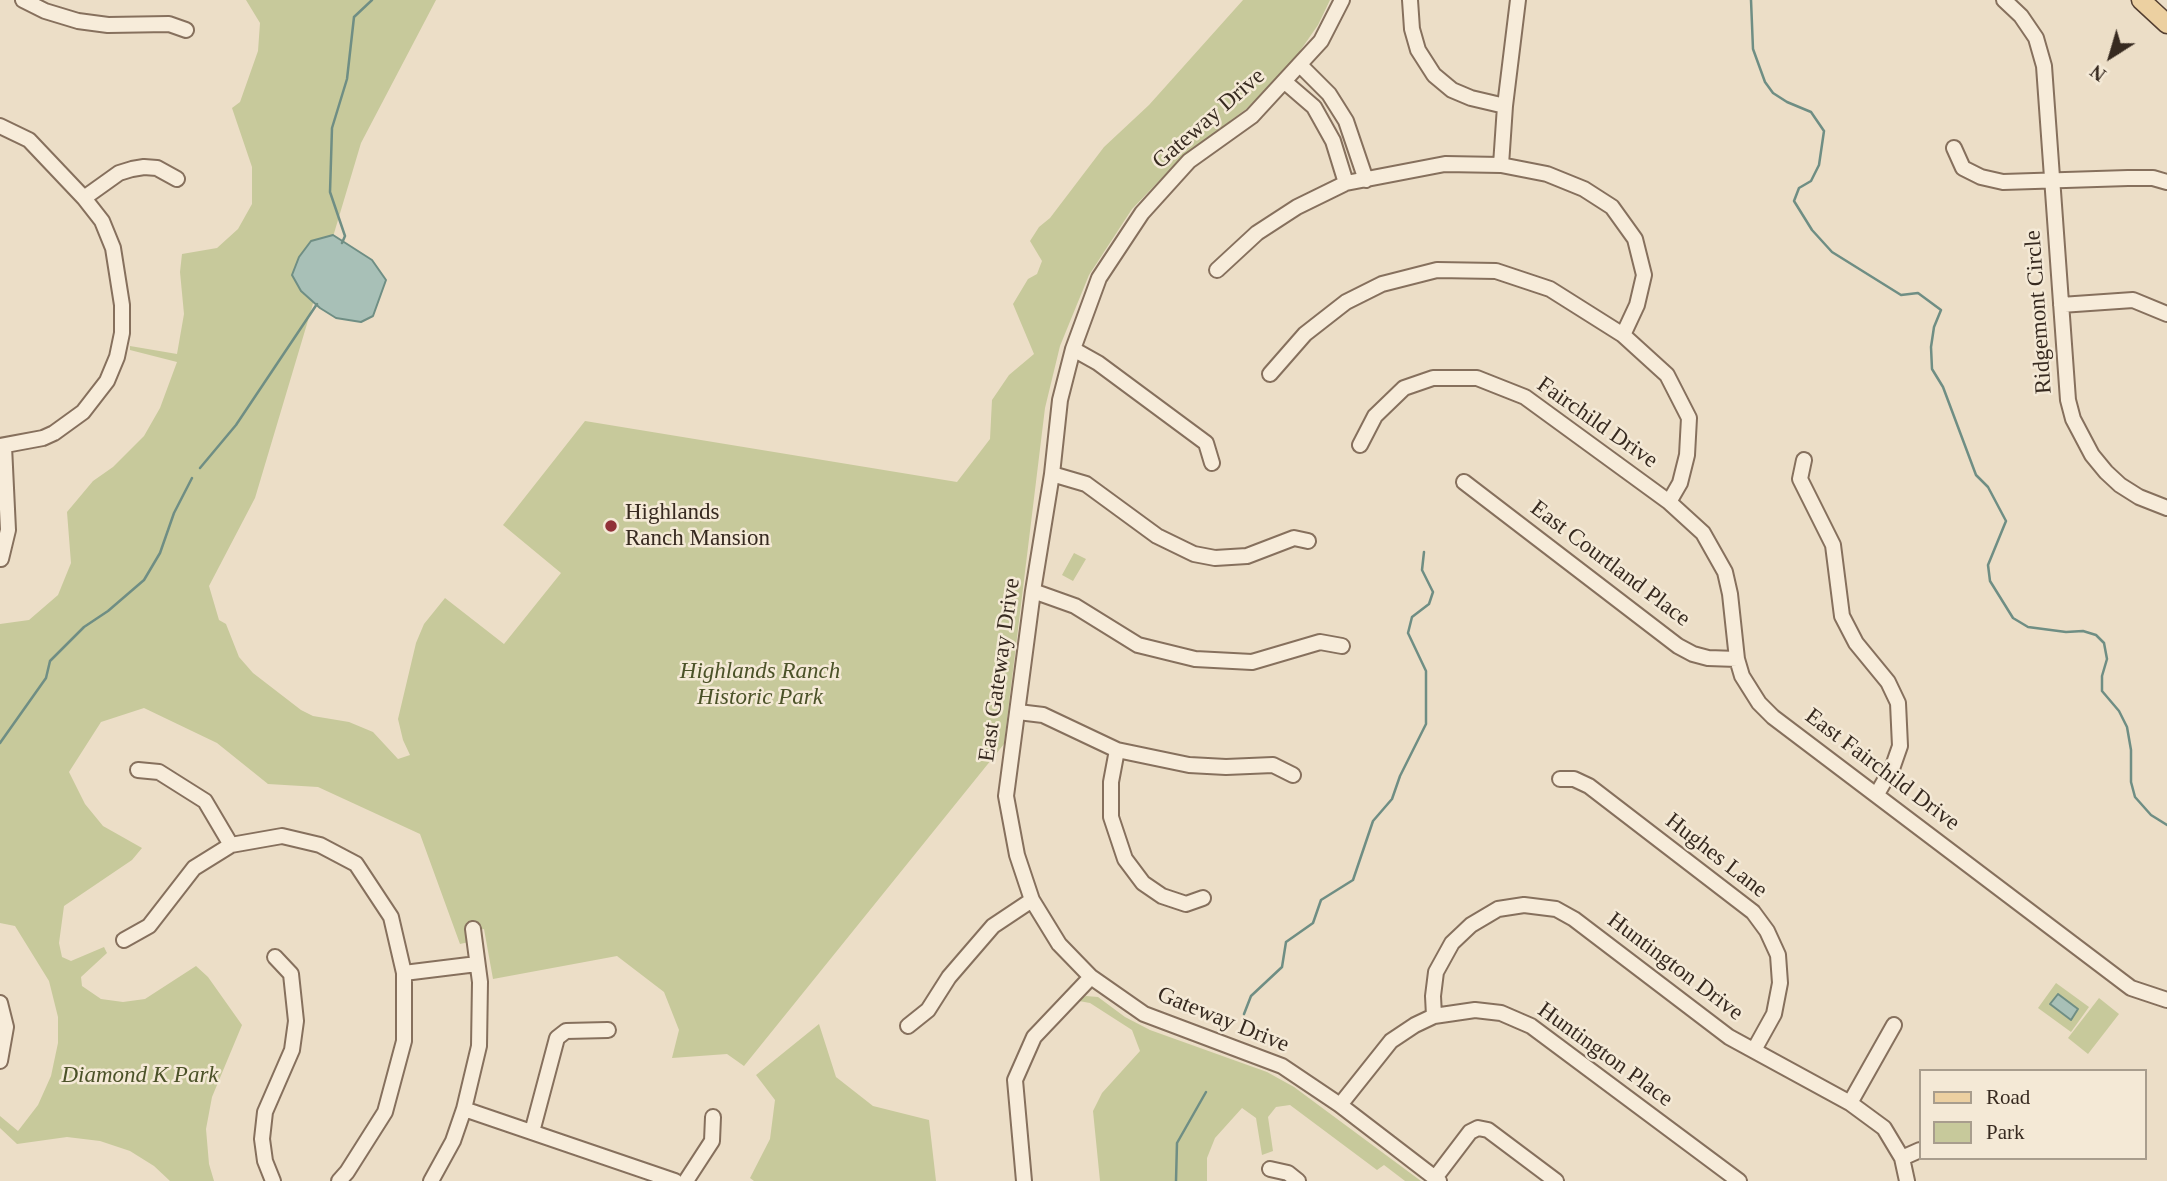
<!DOCTYPE html>
<style>
body{margin:0}
#map{position:relative;width:2167px;height:1181px;overflow:hidden;background:#ecdec7;font-family:"Times New Roman",serif}
canvas{display:block}
.legend{position:absolute;left:1919px;top:1069px;width:228px;height:91px;box-sizing:border-box;background:#f4e9d6;border:2px solid #a89d8d;margin:0;padding:9px 12px;list-style:none;font-size:21px;color:#372a20}
.legend li{display:flex;align-items:center;gap:14px;height:35px}
.legend b{width:35px;border:2px solid #a89d8d}
.north{position:absolute;left:2076px;top:21px;width:70px;height:70px;-webkit-text-stroke:5px #f4e9d6;paint-order:stroke;rotate:217deg;font-size:19px;font-weight:700;line-height:28px;text-align:center;color:#372a20}
.north::after{content:'';display:block;margin:auto;width:24px;height:32px;background:#372a20;clip-path:polygon(50% 0,100% 100%,50% 72%,0 100%)}
</style>
<div id="map">
<canvas width="2167" height="1181"></canvas>
<ul class="legend">
<li><b style="height:9px;background:#ecd0a1"></b>Road</li>
<li><b style="height:19px;background:#c7c99b"></b>Park</li>
</ul>
<div class="north">N</div>
</div>
<script>
const context = document.querySelector('canvas').getContext('2d');
context.lineJoin = 'round';
function fill(path, color) { context.fillStyle = color; context.fill(path, 'evenodd'); }
const toPath = rows => new Path2D(rows.map(r => 'M' + r).join(''));
function stroke(path, color, width, dash) { context.strokeStyle = color; context.lineWidth = width; context.lineCap = dash ? 'butt' : 'round'; context.setLineDash(dash || []); context.stroke(path); }
function drawText(font, color, halo, rows, align = 'center') {
  context.font = font + ' "Times New Roman",serif'; context.lineWidth = 5; context.setLineDash([]); context.textBaseline = 'middle'; context.strokeStyle = halo; context.fillStyle = color; for (const [text, x, y, turn = 0] of rows) {
    context.save(); context.translate(x, y); context.rotate((+turn || 0) * Math.PI / 180); context.textAlign = isNaN(turn) ? turn : align; if (halo) context.strokeText(text, 0, 0); context.fillText(text, 0, 0); context.restore();
  }
}
const green = toPath([
 [246,0,436,0,361,143,255,498,209,586,219,620,226,624,239,657,253,673,301,710,313,716,349,722,373,732,398,759,410,755,403,740,398,719,416,643,424,624,445,598,504,644,561,573,503,525,585,421,957,482,990,439,992,400,1009,375,1034,354,1013,304,1028,279,1037,274,1042,261,1030,241,1039,227,1050,218,1104,147,1149,105,1243,0,1330,0,1318,25,1286,71,1246,109,1181,158,1132,209,1089,275,1060,346,1045,408,1004,744,744,1066,727,1054,672,1058,679,1030,664,992,617,956,493,979,484,929,469,931,469,942,460,944,420,834,318,787,268,784,217,743,144,708,101,722,69,772,85,804,103,826,142,848,132,860,64,906,59,943,62,957,71,961,104,947,107,953,81,977,82,986,101,999,123,1002,145,999,196,966,208,977,242,1025,212,1097,206,1129,209,1164,214,1181,170,1181,154,1166,130,1151,100,1141,67,1137,17,1144,0,1128,0,1116,18,1131,38,1105,51,1076,58,1043,58,1017,49,981,15,926,0,923,0,624,29,620,58,595,71,563,67,512,93,481,113,467,144,436,160,408,177,362,130,350,130,346,177,354,184,314,180,272,182,254,217,248,238,229,252,204,252,167,232,108,240,102,258,51,260,23],
 [1074,553,1086,559,1073,581,1062,575],
 [2056,983,2089,1007,2071,1032,2038,1008],
 [1086,996,1098,997,1125,1017,1150,1030,1267,1072,1294,1087,1421,1181,1405,1181,1384,1165,1377,1170,1290,1105,1276,1107,1268,1117,1273,1151,1262,1155,1256,1118,1242,1108,1215,1138,1207,1158,1207,1181,1100,1181,1093,1111,1102,1093,1140,1051,1132,1030,1090,1003,1079,1001],
 [2099,998,2119,1014,2088,1054,2068,1038],
 [819,1024,836,1077,873,1106,929,1120,936,1181,754,1181,750,1178,770,1139,775,1100,756,1075]
]);
const water = toPath([
 [333,235,372,260,386,280,373,316,361,322,336,318,320,308,301,291,292,275,299,257,311,241,333,235],
 [2058,994,2078,1009,2071,1020,2050,1004,2058,994]
]);
const stream = toPath([
 [1751,0,1753,49,1765,82,1773,93,1787,102,1811,112,1824,131,1819,165,1811,181,1799,188,1794,201,1812,230,1832,252,1901,295,1918,293,1941,310,1934,327,1931,347,1932,369,1943,387,1976,475,1988,487,2006,521,1988,565,1990,581,2013,618,2028,627,2066,632,2083,631,2096,635,2104,643,2107,659,2102,676,2102,691,2119,711,2127,727,2131,750,2131,782,2135,797,2151,815,2167,825],
 [342,243,345,236,330,192,332,128,347,79,354,17,372,0],
 [200,468,236,425,317,304],
 [0,743,46,678,50,661,84,627,108,611,144,580,160,553,174,513,192,478],
 [1244,1014,1251,996,1282,967,1286,942,1313,923,1321,900,1353,880,1373,821,1392,799,1400,776,1426,724,1426,671,1408,633,1412,617,1429,604,1433,592,1422,570,1424,552],
 [1176,1181,1177,1143,1206,1092]
]);
const minor = toPath([
 [23,0,45,11,78,21,108,25,169,24,186,30],
 [1342,0,1321,41,1252,116,1189,161,1142,213,1099,278,1073,349,1060,400,1052,474,1033,591,1006,796,1017,855,1032,900,1059,944,1091,977,1144,1014,1282,1066,1340,1105,1439,1181],
 [1410,0,1412,29,1418,50,1434,75,1452,90,1471,98,1505,106],
 [2004,0,2021,16,2036,38,2044,66,2068,400,2073,419,2092,455,2106,472,2120,485,2139,497,2167,508],
 [1300,65,1329,94,1346,121,1366,180],
 [1285,82,1314,107,1333,141,1346,183],
 [0,126,29,140,84,198,102,221,113,248,122,305,122,333,117,357,107,381,83,412,54,433,43,438,0,446],
 [1954,148,1963,168,1981,177,2003,182,2128,178,2153,178,2167,182],
 [1501,165,1505,106,1518,0],
 [84,198,119,173,132,169,144,167,157,168,177,179],
 [1217,270,1257,233,1297,207,1346,183,1445,164,1501,165,1547,174,1584,189,1612,207,1635,239,1644,275,1637,305,1623,335],
 [2061,305,2133,300,2167,314],
 [1073,349,1098,363,1206,443,1212,463],
 [1270,374,1305,334,1346,302,1382,284,1437,270,1496,271,1550,289,1623,335,1667,375,1689,418,1687,455,1680,483,1669,502],
 [1360,445,1375,416,1404,388,1433,378,1477,378,1525,397,1669,502,1703,533,1725,572,1730,594,1737,659,1742,676,1759,703,1773,717,2131,988,2167,1000],
 [1804,460,1800,479,1833,545,1842,616,1856,643,1888,682,1898,703,1900,746,1893,766,1877,794],
 [1052,474,1086,484,1157,536,1194,554,1215,558,1247,556,1294,538,1308,541],
 [1464,482,1678,646,1693,654,1708,658,1737,659],
 [1,559,8,530,4,446],
 [1033,591,1075,606,1138,645,1195,659,1252,662,1320,642,1342,646],
 [1018,712,1043,715,1117,750,1189,765,1226,767,1273,765,1293,775],
 [1117,750,1111,782,1111,817,1125,859,1143,883,1162,896,1186,904,1203,898],
 [138,770,159,772,205,801,231,845],
 [1560,779,1574,779,1589,786,1753,912,1767,931,1778,955,1780,983,1774,1014,1754,1050],
 [124,940,149,926,194,868,231,845,282,836,320,845,356,864,391,917,404,973,404,1041,385,1112,347,1172,339,1181],
 [404,973,477,964],
 [0,1003,6,1027,0,1061],
 [1434,1016,1433,996,1436,972,1452,943,1471,925,1498,909,1524,905,1556,909,1574,919,1729,1037,1850,1103,1884,1128,1902,1158,1907,1181],
 [908,1026,928,1010,949,977,993,926,1032,900],
 [1850,1103,1894,1025],
 [1340,1105,1391,1041,1415,1025,1434,1016,1475,1010,1501,1013,1531,1026,1739,1181],
 [464,1109,675,1181],
 [532,1132,557,1038,566,1031,608,1030],
 [1902,1158,1920,1150],
 [1270,1169,1288,1173,1298,1181],
 [1435,1178,1470,1132,1478,1128,1488,1130,1556,1181],
 [273,1181,265,1161,262,1139,265,1112,292,1050,296,1021,291,974,275,957],
 [431,1181,453,1141,464,1109,479,1046,480,982,473,929],
 [686,1181,712,1141,713,1117],
 [1024,1181,1015,1080,1034,1037,1091,977]
]);
const major = toPath([
 [2141,0,2167,24]
]);
const markers = [
 [611,526,7,"#913138"]
];
const streetNames = [
 ["Gateway Drive",1209,119,-41],
 ["Ridgemont Circle",2039,312,-94],
 ["Fairchild Drive",1597,423,35],
 ["East Courtland Place",1610,564,37],
 ["East Gateway Drive",1000,670,-82],
 ["East Fairchild Drive",1882,770,37],
 ["Hughes Lane",1716,856,38],
 ["Huntington Drive",1675,967,37],
 ["Gateway Drive",1223,1020,22],
 ["Huntington Place",1605,1055,36]
];
const poiNames = [
 ["Highlands",625,513],
 ["Ranch Mansion",625,539]
];
const parkNames = [
 ["Highlands Ranch",760,672],
 ["Historic Park",760,698],
 ["Diamond K Park",140,1076]
];
fill(green, '#c7c99b');
fill(water, '#a8c0b7');
stroke(water, '#6f8e84', 2);
stroke(stream, '#6f8e84', 2.5);
stroke(minor, '#86705d', 18);
stroke(major, '#543f31', 21);
stroke(minor, '#f7ecda', 14);
stroke(major, '#ecd0a1', 18);
for (const [x, y, r, color] of markers) { const dot = new Path2D(); dot.arc(x, y, r, 0, 2 * Math.PI); context.fillStyle = color; context.fill(dot); stroke(dot, '#f4e9d6', 2.5); }
drawText('23px', '#372a20', '#f4e9d6', streetNames);
drawText('23px', '#372a20', '#f4e9d6', poiNames, 'left');
drawText('italic 23px', '#4b5228', '#f4e9d6', parkNames);
</script>
